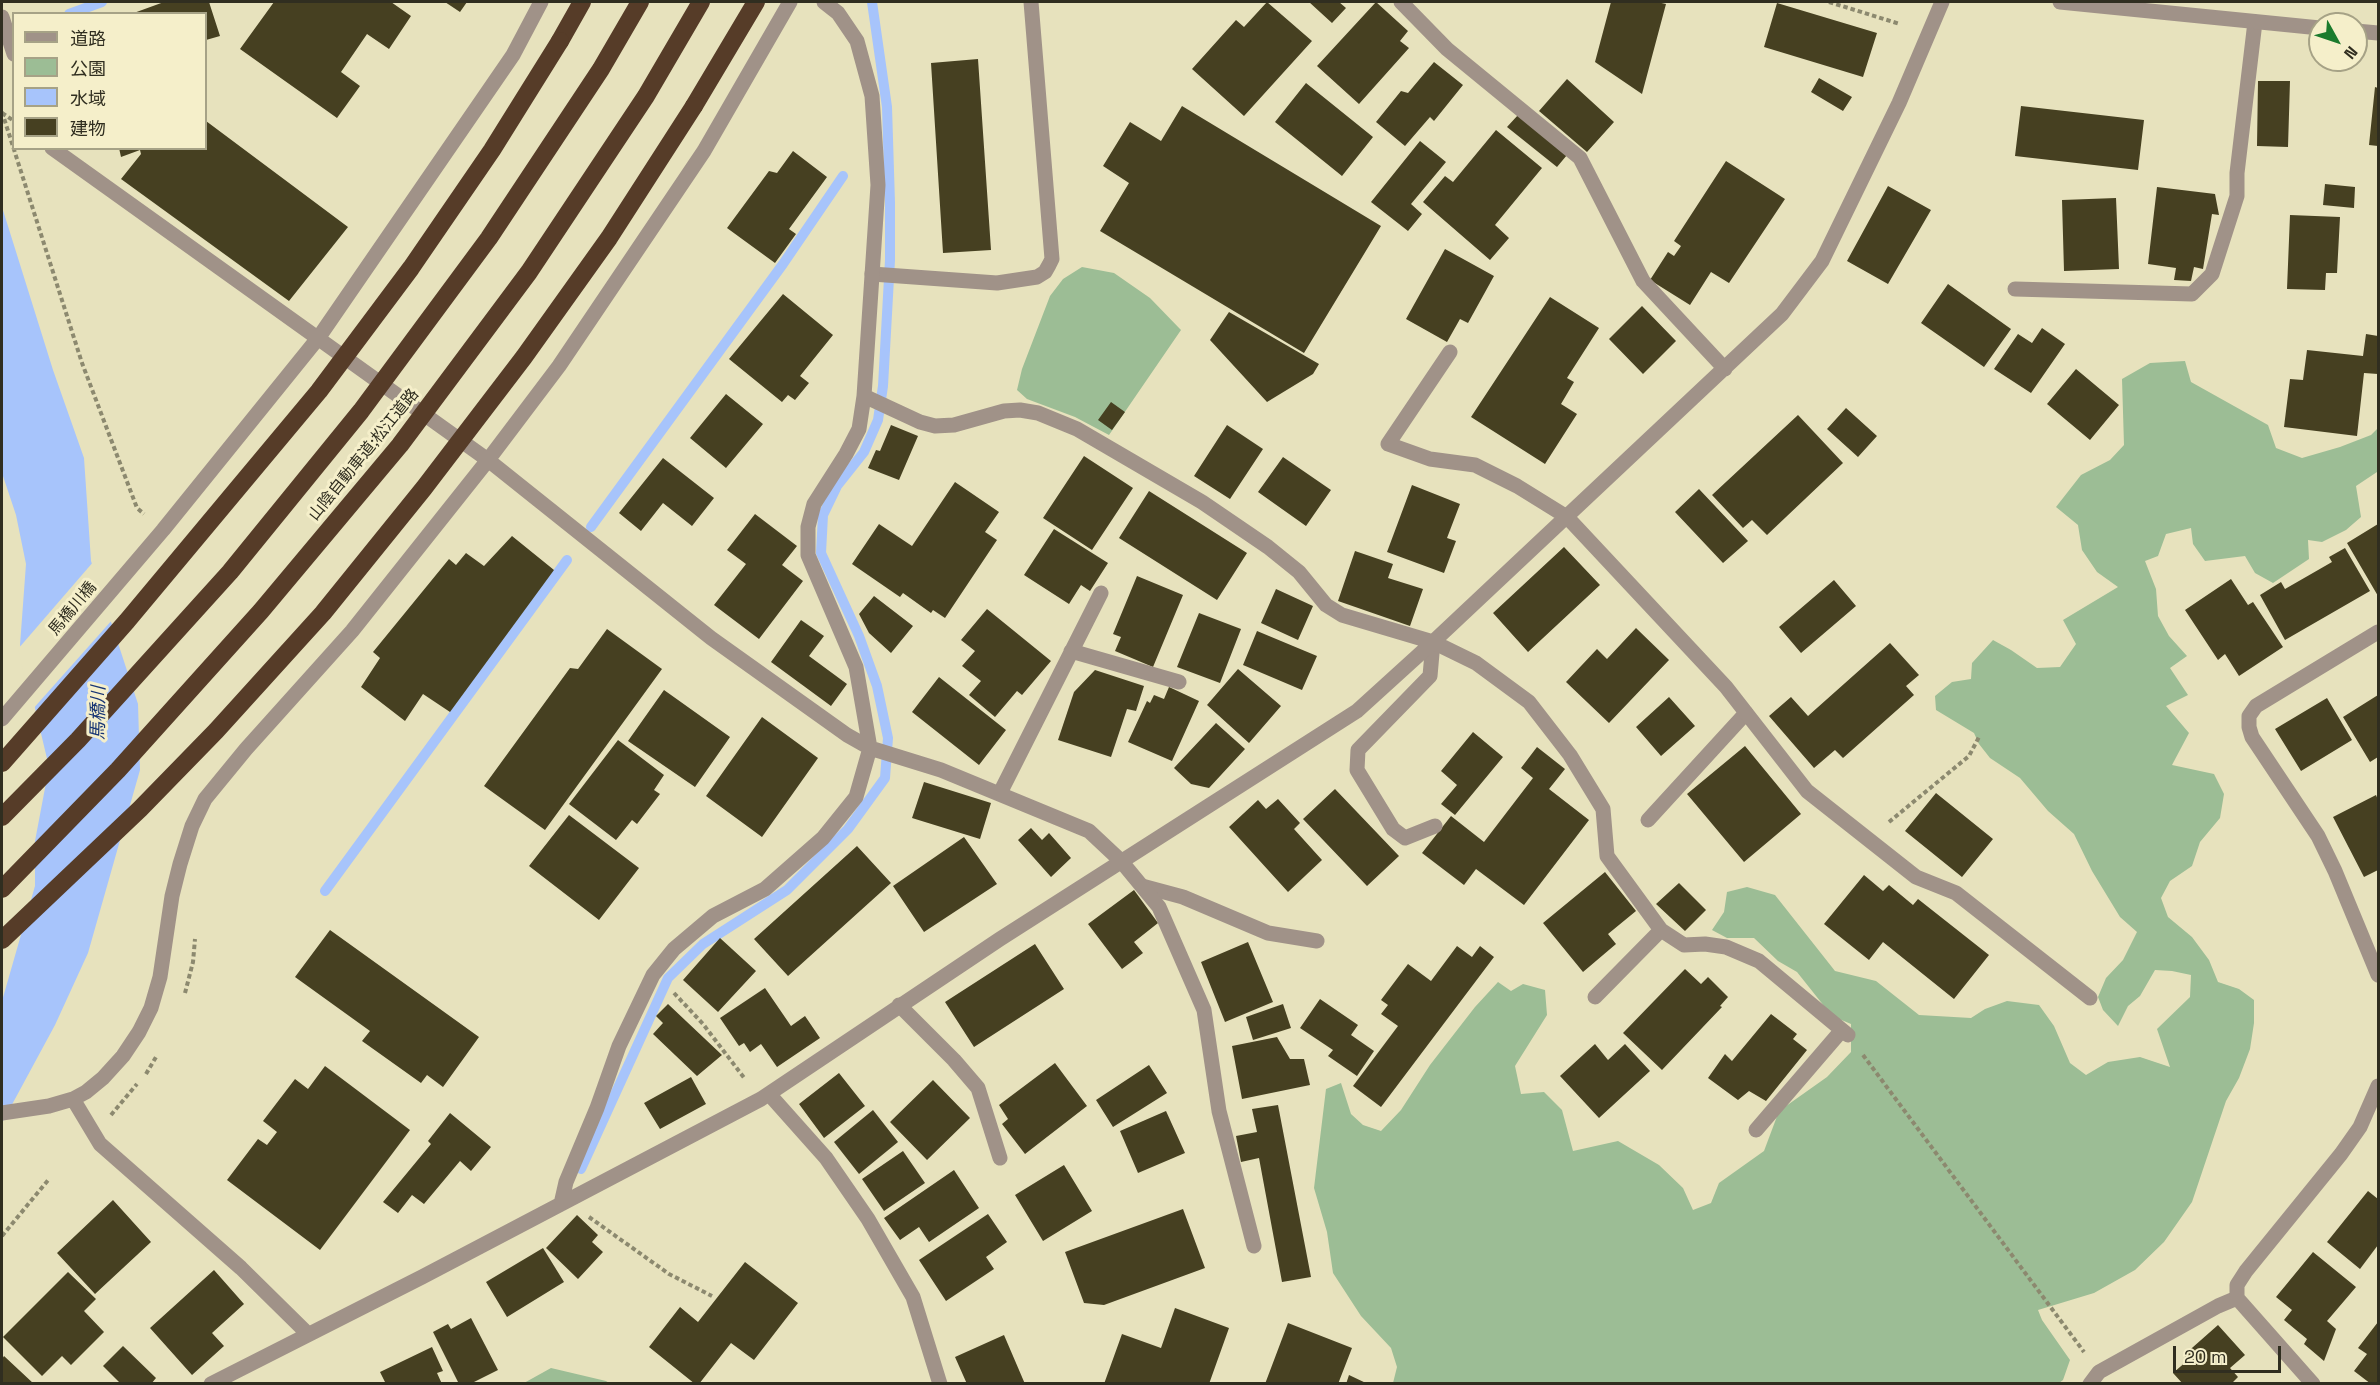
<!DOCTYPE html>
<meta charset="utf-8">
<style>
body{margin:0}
#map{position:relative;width:2380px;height:1385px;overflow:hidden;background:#e7e2bd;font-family:"Space Grotesk","Noto Sans JP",sans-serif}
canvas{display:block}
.frame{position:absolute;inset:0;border:3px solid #302e20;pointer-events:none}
.legend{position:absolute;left:12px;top:12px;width:195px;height:138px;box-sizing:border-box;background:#f5efca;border:2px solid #a6a286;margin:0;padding:8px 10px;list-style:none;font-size:18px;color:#302e20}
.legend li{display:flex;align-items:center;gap:12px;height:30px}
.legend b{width:30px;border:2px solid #a6a286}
.north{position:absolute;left:2308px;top:12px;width:60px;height:60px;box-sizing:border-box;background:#f5efca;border:2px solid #a6a286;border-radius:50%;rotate:130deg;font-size:16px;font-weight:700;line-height:24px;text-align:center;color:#302e20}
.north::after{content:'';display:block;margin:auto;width:21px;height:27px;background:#1b7b2d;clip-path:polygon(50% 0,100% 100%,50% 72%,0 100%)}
.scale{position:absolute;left:2173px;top:1346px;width:108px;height:27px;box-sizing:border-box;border:3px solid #302e20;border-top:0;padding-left:8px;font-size:18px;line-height:21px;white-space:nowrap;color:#302e20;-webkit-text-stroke:4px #f5efca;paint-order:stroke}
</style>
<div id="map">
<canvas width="2380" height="1385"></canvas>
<div class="frame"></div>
<ul class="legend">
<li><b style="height:8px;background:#a09288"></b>道路</li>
<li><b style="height:16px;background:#9cbd95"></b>公園</li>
<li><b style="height:16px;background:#a7c4fb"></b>水域</li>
<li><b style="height:16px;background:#464021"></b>建物</li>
</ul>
<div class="north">N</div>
<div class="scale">20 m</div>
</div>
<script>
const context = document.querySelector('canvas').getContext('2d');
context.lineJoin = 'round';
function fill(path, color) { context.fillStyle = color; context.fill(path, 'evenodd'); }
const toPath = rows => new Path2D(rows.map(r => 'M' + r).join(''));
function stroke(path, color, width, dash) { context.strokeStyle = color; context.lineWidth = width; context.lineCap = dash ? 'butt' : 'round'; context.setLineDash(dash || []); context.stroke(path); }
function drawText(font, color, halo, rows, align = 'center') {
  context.font = font + ' "Space Grotesk","Noto Sans JP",sans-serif'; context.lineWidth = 6; context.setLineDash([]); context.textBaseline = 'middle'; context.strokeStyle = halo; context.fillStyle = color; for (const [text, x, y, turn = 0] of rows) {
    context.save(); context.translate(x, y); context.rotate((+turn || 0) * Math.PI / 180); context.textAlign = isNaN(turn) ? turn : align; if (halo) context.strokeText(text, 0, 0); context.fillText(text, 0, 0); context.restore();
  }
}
const green = toPath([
 [1082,267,1114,273,1150,298,1181,330,1109,435,1075,417,1027,399,1017,390,1022,369,1050,296,1063,279],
 [2185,361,2191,382,2268,425,2276,448,2302,458,2340,447,2371,435,2378,428,2378,474,2377,472,2356,486,2361,517,2346,530,2322,542,2308,540,2309,559,2273,583,2255,573,2245,556,2205,561,2193,544,2191,528,2166,534,2158,556,2145,561,2156,589,2158,616,2169,636,2187,656,2170,668,2188,695,2166,706,2189,733,2172,765,2214,774,2224,794,2220,818,2200,842,2192,866,2170,881,2161,898,2168,917,2192,937,2209,960,2218,982,2239,989,2254,1000,2254,1023,2250,1049,2239,1078,2226,1101,2192,1202,2164,1242,2135,1270,2094,1293,2038,1310,2042,1320,2070,1360,2063,1380,2059,1383,1393,1383,1397,1367,1391,1348,1361,1316,1333,1273,1327,1232,1314,1188,1326,1089,1341,1083,1351,1114,1363,1125,1381,1131,1401,1110,1430,1065,1475,1007,1498,982,1511,991,1523,984,1545,990,1547,1015,1515,1066,1521,1094,1544,1092,1562,1110,1573,1151,1618,1141,1659,1165,1683,1188,1693,1210,1711,1203,1719,1183,1764,1151,1779,1111,1827,1077,1851,1052,1851,1024,1832,1016,1797,972,1778,961,1754,938,1727,938,1712,930,1724,912,1727,892,1747,887,1775,895,1835,971,1876,981,1919,1015,1971,1018,1985,1009,2007,1001,2039,1005,2054,1026,2070,1063,2086,1075,2108,1062,2140,1057,2170,1067,2157,1029,2190,997,2191,975,2172,971,2155,970,2140,996,2128,1006,2118,1026,2103,1010,2098,997,2106,978,2123,960,2137,932,2120,917,2092,871,2074,834,2048,811,2020,778,1990,758,1979,744,1974,733,1936,710,1935,696,1952,682,1971,679,1972,663,1993,640,2011,650,2037,668,2060,667,2076,644,2063,620,2118,587,2097,572,2082,550,2078,525,2056,507,2081,475,2110,460,2124,445,2122,379,2150,363],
 [551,1368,606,1381,609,1383,524,1383]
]);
const water = toPath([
 [2,207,53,370,84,458,91,561,138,704,140,770,88,953,55,1025,2,1123,2,1001,35,886,35,841,49,767,20,645,26,564,16,515,2,473]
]);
const pier = toPath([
 [94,561,113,619,32,710,18,649]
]);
const stream = toPath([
 [69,14,102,2],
 [591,527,783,264,843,176],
 [325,891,567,560],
 [581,1169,668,978,703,944,787,890,848,829,885,778,888,738,877,686,859,636,821,553,823,515,837,486,864,452,878,420,883,386,890,260,890,203,887,107,872,2]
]);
const building = toPath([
 [164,2,209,2,220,36,206,40,206,14,131,14],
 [274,2,391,2,411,16,389,49,367,34,341,72,360,86,337,118,240,49],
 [445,2,467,2,460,12],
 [1267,2,1312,41,1244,116,1192,69,1236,20,1244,27],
 [1309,2,1339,2,1346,8,1332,23],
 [1376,2,1408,31,1400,41,1409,48,1359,104,1317,66],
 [1611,2,1657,2,1666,4,1642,94,1595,62],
 [1777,3,1877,33,1863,77,1764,47],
 [978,59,991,250,943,253,931,63],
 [1434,62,1463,85,1434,121,1430,117,1405,146,1376,122,1401,91,1408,93],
 [1819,78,1852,97,1843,111,1811,92],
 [1567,79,1614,122,1587,152,1539,111],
 [2258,81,2290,81,2288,147,2257,146],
 [1306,83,1373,137,1342,176,1275,122],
 [2375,87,2378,88,2378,146,2369,145],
 [1182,106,1381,226,1304,353,1100,231,1129,183,1103,166,1130,122,1161,141],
 [2021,106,2144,120,2138,170,2015,156],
 [1518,115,1567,155,1557,167,1507,127],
 [206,121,348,227,289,301,121,179,141,154,140,150,121,157,119,148,206,148],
 [1496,130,1542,168,1495,225,1509,238,1490,260,1423,202,1445,176,1453,182],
 [1420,141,1446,162,1411,204,1422,214,1408,231,1371,202],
 [793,151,827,177,789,229,796,234,775,263,727,228,769,171,777,173],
 [1726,161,1785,199,1729,283,1711,272,1690,305,1650,280,1668,252,1674,256,1681,246,1674,241],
 [2325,184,2355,187,2354,208,2323,205],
 [1888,186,1931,210,1888,284,1847,261],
 [2157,187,2215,194,2219,215,2212,214,2203,269,2194,267,2191,281,2174,280,2176,268,2148,264],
 [2116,198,2119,269,2064,271,2062,200],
 [2290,215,2340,217,2337,273,2326,273,2325,290,2287,289],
 [1445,249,1494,276,1468,323,1460,319,1447,342,1406,319],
 [1948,284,2011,329,1984,367,1921,323],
 [783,294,833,335,800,376,809,383,795,400,788,395,782,402,729,359],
 [1550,297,1599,328,1567,378,1574,382,1561,404,1577,414,1545,464,1471,417],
 [1642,306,1676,341,1643,374,1609,339],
 [1229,312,1319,364,1313,374,1267,402,1210,340],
 [2042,328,2065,344,2031,393,1994,369,2018,334,2032,343],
 [2366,334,2378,336,2378,374,2364,373,2357,436,2284,427,2290,379,2303,380,2307,350,2363,356],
 [2076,369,2119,405,2090,440,2047,404],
 [726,394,763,424,726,468,690,438],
 [1111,402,1125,412,1112,430,1098,420],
 [1846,408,1877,436,1858,457,1827,429],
 [1798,415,1843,463,1767,535,1752,520,1743,528,1712,495],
 [891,425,918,436,899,480,868,468,876,450,880,451],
 [1227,425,1263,449,1230,499,1194,476],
 [1084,456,1133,488,1092,550,1043,518],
 [1283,457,1331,490,1306,526,1258,492],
 [663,458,714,498,692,526,663,503,641,531,619,513],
 [955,482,999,512,985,532,997,540,945,618,933,610,931,613,903,593,900,597,852,564,879,524,912,546],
 [1412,485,1460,504,1447,538,1456,541,1444,573,1387,552],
 [1699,489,1748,541,1723,563,1675,512],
 [1149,491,1247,553,1217,600,1119,538],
 [755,514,797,546,782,565,803,581,759,639,714,605,746,564,727,550],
 [2378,524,2378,596,2347,543],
 [1054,529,1108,563,1090,591,1081,585,1069,604,1024,575],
 [512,536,554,570,450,712,423,694,405,721,361,687,380,658,373,652,449,559,456,565,466,553,484,566],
 [1564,547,1600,585,1528,652,1493,613],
 [2345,548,2370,591,2285,640,2260,595,2281,582,2285,589,2332,562,2329,557],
 [1355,551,1393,564,1388,578,1423,589,1410,626,1338,601],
 [1137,576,1183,595,1153,667,1115,651,1121,637,1113,634],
 [2231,579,2248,605,2253,602,2283,647,2239,676,2225,654,2218,660,2185,610],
 [1834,580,1856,606,1801,653,1779,627],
 [1276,589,1313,606,1298,640,1261,623],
 [874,596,913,626,891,653,869,633,859,614],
 [987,609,1051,661,1022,695,1017,691,995,717,969,695,981,681,962,666,975,651,961,640],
 [1199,613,1241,629,1220,683,1177,667],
 [801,620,824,636,809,656,847,684,831,706,771,662],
 [1636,628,1669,660,1609,723,1566,682,1597,649,1607,659],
 [607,629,662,669,545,830,484,786,570,668,578,669],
 [1257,631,1317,656,1302,690,1243,665],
 [1890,643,1919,675,1906,686,1914,695,1843,758,1835,750,1814,768,1769,716,1791,697,1808,716],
 [1238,669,1281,706,1249,743,1207,705],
 [1095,670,1144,686,1136,711,1127,709,1111,757,1058,740,1074,692],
 [939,677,1006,730,979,765,912,712],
 [1169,687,1199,701,1172,761,1128,742,1147,701,1150,703,1154,695,1164,699],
 [664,690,730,737,695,787,628,741],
 [2378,695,2378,757,2370,762,2343,717],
 [1669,697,1695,726,1661,756,1636,727],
 [2327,698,2352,740,2301,771,2275,729],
 [762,717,818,758,762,837,706,796],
 [1216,723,1245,749,1209,788,1191,784,1174,768],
 [1473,732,1503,757,1455,815,1441,804,1457,785,1441,771],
 [618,740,664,775,654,790,660,794,637,824,632,820,616,840,569,804],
 [1745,746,1801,814,1744,862,1687,794],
 [1537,747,1565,769,1549,789,1589,820,1524,905,1476,869,1464,885,1422,853,1451,816,1484,842,1533,778,1521,768],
 [924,782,991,803,980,839,912,818],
 [1335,789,1399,856,1367,886,1303,819],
 [1936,793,1993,839,1962,877,1905,831],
 [2376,795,2378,800,2378,870,2364,877,2333,817],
 [1278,799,1300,823,1294,829,1322,860,1288,892,1229,827,1258,800,1266,809],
 [569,815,639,868,599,920,529,866],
 [1031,828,1042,840,1049,833,1071,858,1051,877,1018,840],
 [964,837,997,884,924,932,893,886],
 [857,846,891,883,788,976,754,939],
 [1605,872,1636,911,1608,934,1616,944,1583,972,1543,923],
 [1864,875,1883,891,1889,885,1913,905,1918,899,1989,955,1954,999,1883,942,1869,960,1824,924],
 [1679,883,1706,910,1685,931,1656,904],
 [1134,890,1158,923,1134,942,1143,953,1122,969,1088,924],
 [330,930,479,1037,443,1087,427,1075,421,1083,362,1041,370,1031,295,977],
 [720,938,756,971,718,1012,683,980],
 [1248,942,1273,1002,1225,1022,1201,962],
 [1035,944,1064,989,974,1047,945,1002],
 [1457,946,1472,957,1480,946,1494,957,1381,1107,1353,1086,1398,1026,1381,1014,1388,1005,1381,1000,1408,964,1431,981],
 [1685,969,1701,984,1708,977,1728,997,1720,1006,1722,1007,1662,1070,1623,1033],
 [765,988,791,1026,805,1016,820,1038,777,1067,761,1044,750,1052,744,1043,739,1046,720,1018],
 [1320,999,1358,1025,1351,1035,1374,1051,1357,1076,1328,1056,1333,1050,1300,1028],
 [668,1004,722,1055,697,1076,653,1034,663,1023,656,1016],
 [1283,1004,1291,1028,1253,1040,1246,1017],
 [1771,1014,1797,1034,1793,1039,1807,1050,1766,1101,1749,1091,1738,1100,1708,1078,1725,1054,1732,1061],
 [1277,1037,1290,1059,1304,1059,1310,1085,1242,1099,1232,1046],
 [1595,1044,1608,1060,1625,1044,1650,1071,1599,1118,1560,1076],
 [1055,1063,1087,1106,1025,1154,1002,1124,1008,1119,999,1105],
 [1149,1065,1167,1093,1113,1127,1096,1100],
 [325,1066,410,1130,320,1250,227,1180,258,1139,267,1145,277,1132,263,1121,295,1079,308,1089],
 [839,1073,865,1106,824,1138,799,1104],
 [691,1077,706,1104,660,1129,644,1103],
 [933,1080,970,1118,927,1160,890,1122],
 [1278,1105,1311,1277,1282,1282,1259,1158,1241,1162,1236,1136,1257,1132,1252,1109],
 [873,1110,898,1142,859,1174,834,1142],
 [1166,1111,1185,1153,1138,1173,1120,1131],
 [450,1113,491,1147,471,1171,460,1161,424,1204,412,1195,398,1213,383,1202,431,1144,428,1141],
 [903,1151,925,1183,884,1211,862,1179],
 [1064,1165,1092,1211,1043,1241,1015,1195],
 [954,1170,979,1208,929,1242,919,1227,900,1240,884,1218],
 [2368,1191,2378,1199,2378,1245,2360,1269,2327,1242],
 [113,1200,151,1242,95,1294,57,1253],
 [1183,1209,1205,1268,1104,1305,1084,1303,1065,1252],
 [988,1214,1007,1242,986,1257,994,1269,946,1301,919,1260],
 [577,1215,598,1235,592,1242,603,1252,578,1279,546,1248],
 [543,1248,564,1282,507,1317,486,1282],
 [2313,1252,2356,1287,2327,1321,2336,1329,2324,1361,2304,1344,2307,1339,2284,1320,2292,1310,2276,1297],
 [745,1262,798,1303,754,1360,731,1343,699,1384,695,1384,649,1347,680,1307,698,1322],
 [214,1270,244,1304,212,1333,224,1346,192,1375,150,1328],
 [68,1272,96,1299,84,1311,104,1332,71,1365,62,1356,42,1376,3,1337],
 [1175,1308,1229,1328,1209,1384,1104,1384,1122,1334,1161,1348],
 [471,1318,498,1370,470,1384,459,1384,433,1332,448,1324,451,1329],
 [2378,1322,2378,1384,2371,1384,2354,1371,2367,1354,2358,1348],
 [1288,1323,1352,1348,1338,1384,1265,1384],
 [2218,1325,2245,1355,2230,1368,2238,1377,2231,1384,2183,1384,2173,1373,2188,1360,2184,1355],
 [1004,1335,1025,1384,967,1384,955,1357],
 [123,1346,156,1378,151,1384,121,1384,103,1366],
 [432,1347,443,1371,437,1373,442,1384,386,1384,380,1372],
 [4,1356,34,1384,2,1384,2,1359],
 [1349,1375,1368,1384,1346,1384]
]);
const path = toPath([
 [1829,2,1900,24],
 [2,112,82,363,137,508,144,514],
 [2,113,14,121],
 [1889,822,1969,756,1980,735],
 [185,993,193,962,195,939],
 [674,993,703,1024,745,1079],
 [1863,1055,2084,1352],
 [146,1074,156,1057],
 [111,1115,137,1084],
 [589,1217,669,1274,712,1296],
 [2,1236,49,1179]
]);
const service = toPath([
 [872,274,997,283,1037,277,1045,272,1049,265,1052,259,1031,2],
 [1433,642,1430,676,1358,750,1357,770,1393,829,1405,838,1435,826],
 [1648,820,1746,713],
 [1142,886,1183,897,1268,933,1317,941]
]);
const minor = toPath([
 [1401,2,1447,49,1580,158,1643,281,1725,369],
 [2,17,14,54],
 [52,148,488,460,711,638,847,735,870,748,941,770,1089,831,1121,861,1159,907,1204,1010,1219,1111,1254,1246],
 [2015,289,2192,294,2212,274,2237,196,2237,173,2255,22],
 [1450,352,1388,444,1430,459,1475,465,1517,486,1567,517,1726,687,1807,791,1916,877,1956,893,2090,998],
 [864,396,920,422,935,426,954,425,1004,411,1020,410,1038,413,1077,429,1202,502,1268,547,1299,572,1326,605,1342,615,1433,642,1476,663,1529,702,1570,755,1603,809,1607,856,1661,930,1684,945,1705,944,1726,947,1759,961,1848,1035],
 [2378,632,2256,706,2249,716,2249,727,2252,737,2318,836,2335,871,2378,975],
 [1071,651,1179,682],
 [2,719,163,530,319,337,513,55,541,2],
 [1000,793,1101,593],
 [1595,997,1661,930],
 [899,1005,954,1060,978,1088,1000,1158],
 [769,1094,826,1158,868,1219,913,1297,940,1384],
 [73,1099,100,1144,241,1268,308,1334],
 [2,1113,49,1106,73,1099,86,1092,103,1078,123,1056,139,1032,151,1008,160,977,172,896,180,864,192,826,205,799,246,749,352,631,488,460,559,366,704,151,790,2],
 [1756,1130,1842,1030],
 [561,1204,566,1182,597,1108,619,1046,653,975,674,949,713,916,765,889,823,838,856,797,870,748,856,667,808,555,808,527,814,504,846,454,859,429,864,396,878,185,872,96,857,41,838,13,824,2],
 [211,1384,422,1277,761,1099,1000,939,1357,711,1433,642,1782,314,1822,261,1899,103,1942,2],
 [2090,1384,2099,1372,2218,1306,2237,1298],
 [2313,1384,2237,1298,2237,1285,2246,1271,2341,1154,2360,1127,2378,1086]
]);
const tertiary = toPath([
 [2060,2,2320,28],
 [2356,31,2378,33]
]);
const motorway = toPath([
 [560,41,582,2],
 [694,106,756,2]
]);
const motorwayBridge = toPath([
 [2,763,127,621,319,391,411,268,492,150,560,41],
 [2,817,78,740,230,572,361,411,489,238,601,69,640,2],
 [2,889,118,770,261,611,400,445,529,272,646,96,701,2],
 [2,940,140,809,216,731,323,613,424,488,524,357,609,238,694,106]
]);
const streetNames = [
 ["山陰自動車道;松江道路",364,455,-51],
 ["馬橋川橋",73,609,-50]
];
const waterNames = [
 ["馬橋川",99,713,-89]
];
fill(green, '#9cbd95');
fill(water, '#a7c4fb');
fill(pier, '#e7e2bd');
stroke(stream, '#a7c4fb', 10);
fill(building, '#464021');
stroke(path, '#8c896f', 4, [4.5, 3]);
stroke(service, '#a09288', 15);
stroke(minor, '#a09288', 15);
stroke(tertiary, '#a09288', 15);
stroke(motorway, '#563c28', 18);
stroke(motorwayBridge, '#563c28', 18);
drawText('16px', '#302e20', '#f5efca', streetNames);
drawText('italic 18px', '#183574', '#f5efca', waterNames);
</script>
